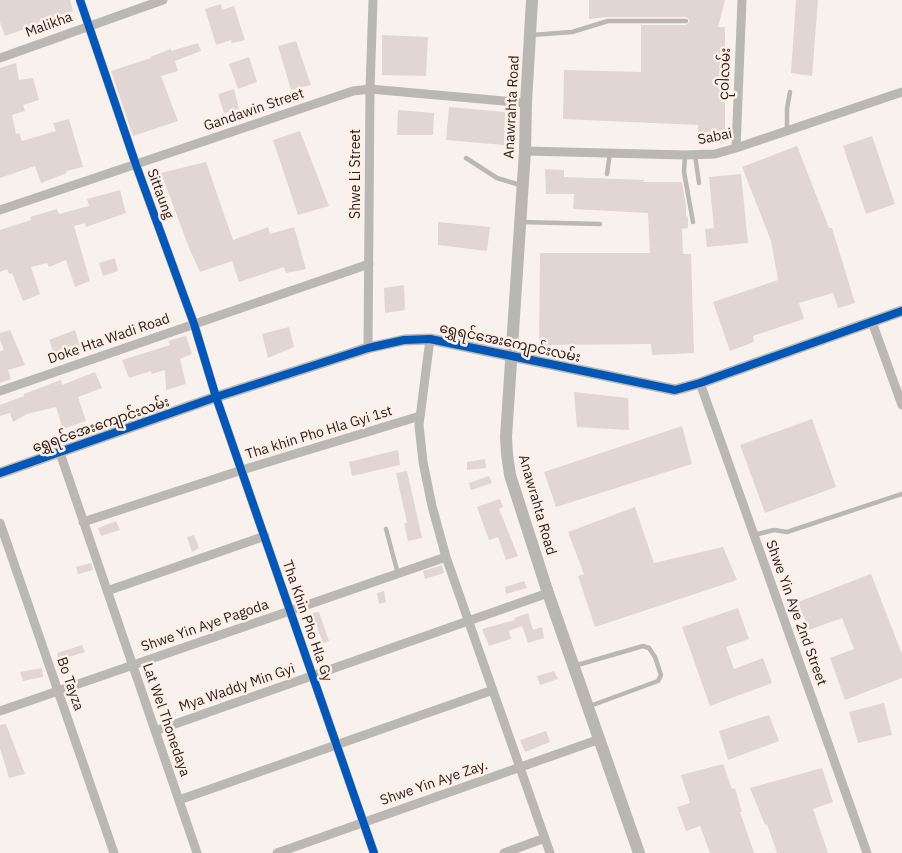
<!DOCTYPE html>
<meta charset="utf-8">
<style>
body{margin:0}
canvas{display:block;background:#f9f1ee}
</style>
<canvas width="902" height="853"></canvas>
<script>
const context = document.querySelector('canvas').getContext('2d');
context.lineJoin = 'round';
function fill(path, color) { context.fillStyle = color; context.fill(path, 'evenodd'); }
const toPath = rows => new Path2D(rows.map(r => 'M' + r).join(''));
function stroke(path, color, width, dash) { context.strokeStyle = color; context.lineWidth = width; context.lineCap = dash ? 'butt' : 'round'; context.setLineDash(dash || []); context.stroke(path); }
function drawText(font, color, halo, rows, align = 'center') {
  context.font = font + ' "IBM Plex Sans","Noto Sans Myanmar",sans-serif'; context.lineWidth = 5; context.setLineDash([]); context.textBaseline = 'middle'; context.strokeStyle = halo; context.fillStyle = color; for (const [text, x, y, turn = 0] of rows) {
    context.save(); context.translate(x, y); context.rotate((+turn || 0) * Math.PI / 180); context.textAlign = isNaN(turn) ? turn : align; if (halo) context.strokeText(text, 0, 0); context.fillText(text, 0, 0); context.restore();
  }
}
const building = toPath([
 [0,0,70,0,73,11,38,22,39,24,5,36,0,22],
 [589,0,725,0,718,27,725,27,725,132,698,132,698,125,563,119,564,70,641,72,641,25,686,25,690,21,689,19,686,17,608,17,589,19],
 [796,0,818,0,812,76,791,73],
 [221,4,222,10,234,6,245,40,232,43,231,40,216,45,205,9],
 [382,35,428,37,426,76,382,75],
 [296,41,311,85,291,90,278,46],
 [198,43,201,51,175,61,178,71,161,76,178,121,133,136,111,71,151,58,150,57,171,49,171,51],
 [249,57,257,82,238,89,229,64],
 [16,63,19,80,33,78,39,100,23,105,25,111,12,115,16,134,19,133,22,141,56,131,53,123,69,119,83,167,66,171,67,173,41,183,35,166,0,178,0,68],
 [234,89,239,109,224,113,218,94],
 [449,107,505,112,504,145,446,140],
 [398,110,434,113,433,135,397,135],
 [300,131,329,206,298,215,273,140],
 [872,136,895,204,866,214,843,146],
 [797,146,829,228,832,228,855,303,838,308,833,293,799,303,804,319,753,336,754,342,730,351,713,302,778,280,771,241,742,167],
 [206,162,233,240,268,227,270,234,294,227,306,269,286,273,284,267,239,282,232,261,200,272,189,248,161,173],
 [545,169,564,170,564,177,644,180,643,182,682,182,686,206,686,216,688,217,688,228,682,229,683,254,691,254,694,353,652,355,651,344,539,345,540,253,650,253,648,213,573,209,574,194,546,194],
 [741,174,748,243,707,247,705,229,714,228,709,177],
 [120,190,126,213,86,227,85,223,74,226,90,281,75,287,66,260,49,267,47,263,31,267,40,294,23,301,12,273,9,274,7,269,0,272,0,230,31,220,30,217,57,209,59,214,89,206,87,199],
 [438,222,490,227,487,251,438,245],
 [115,258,118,271,103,276,99,263],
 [404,285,405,310,385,313,384,288],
 [289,327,294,347,268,358,262,334],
 [10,330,25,365,8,370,11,379,0,383,0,351,4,350,0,340,0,333],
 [75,330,81,349,56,359,49,340],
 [186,336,192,354,180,359,186,384,166,390,165,370,152,374,151,371,129,378,122,360,170,345,168,341],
 [95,372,102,388,78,397,86,421,63,429,56,407,27,414,13,422,10,413,0,416,0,405,24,396,24,394,61,380,62,385],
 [574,392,628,398,629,430,577,427],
 [812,419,836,487,765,513,740,445],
 [682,426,692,464,556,507,544,472],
 [398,450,400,465,352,476,349,462],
 [485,459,486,468,467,470,467,462],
 [407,471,422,538,408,541,404,523,407,523,396,473],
 [489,476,492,483,471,490,469,483],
 [500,499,503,507,499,509,518,556,506,560,498,537,489,540,477,507],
 [635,507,654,563,723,547,737,580,595,627,578,576,584,574,568,532],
 [116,521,120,530,101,536,98,528],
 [194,535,199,548,192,552,187,537],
 [91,563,93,570,78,574,76,567],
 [442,565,444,573,425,579,423,571],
 [871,574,902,654,902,678,845,700,830,658,854,649,842,618,809,630,798,602],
 [524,581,527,588,506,594,505,587],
 [384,591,386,602,379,604,377,593],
 [738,608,749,639,726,647,734,669,763,658,772,683,710,706,682,627],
 [319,612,329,641,323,643,312,613],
 [528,613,533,630,542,627,544,638,528,643,522,626,509,631,511,639,489,646,482,629,515,620,514,618],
 [82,645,85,652,59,660,57,653],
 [42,668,43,677,23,681,20,672],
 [554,671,558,679,540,685,537,676],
 [884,703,892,735,858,743,849,712],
 [769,715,779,741,728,760,719,731],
 [6,724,25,774,9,778,0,748,0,725],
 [546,731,550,742,525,752,520,740],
 [723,764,732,789,735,788,742,812,740,812,754,853,710,853,700,826,686,831,677,807,690,803,681,775],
 [822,768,833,802,813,809,828,853,777,853,767,824,765,825,750,788]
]);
const service = toPath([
 [532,35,572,32,608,21,686,21],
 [787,130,787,109,790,92],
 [685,155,684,172,693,222],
 [695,155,699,183],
 [466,158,497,178,520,185],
 [607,174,610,153],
 [521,222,600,224],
 [386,529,398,574],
 [754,535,774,530,787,532,902,494],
 [574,666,643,646,649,648,655,657,661,675,658,681,590,706]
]);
const minor = toPath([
 [80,0,136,165,194,324,216,397,374,853],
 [0,58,163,0],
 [736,148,742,0],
 [525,151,685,155,715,154,736,148,902,92],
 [0,210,353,91,370,89,526,103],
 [872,322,902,405],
 [430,339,419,425,423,462,432,506,446,557,550,853],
 [368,348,370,89,373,0],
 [700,383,867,853],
 [0,391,369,264],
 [60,453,197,853],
 [83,522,242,470,420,416],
 [0,523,114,853],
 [107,591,265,536],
 [0,711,446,557],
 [155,731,548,593],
 [179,800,493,690],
 [277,853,600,739],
 [504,853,545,838]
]);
const tertiary = toPath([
 [0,473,216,397,368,348,404,340,430,339,675,390,700,383,902,311]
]);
const secondary = toPath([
 [532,0,526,103,525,151,506,437,507,454,510,475,548,593,639,853]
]);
const cycleway = toPath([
 [80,0,136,165,194,324,216,397,374,853],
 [0,473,216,397,368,348,404,340,430,339,675,390,700,383,902,311]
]);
const streetNames = [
 ["Malikha",49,25,-20],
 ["ငုဝါလမ်း",725,74,-88],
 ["Anawrahta Road",512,107,-87],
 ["Gandawin Street",254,110,-19],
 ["Sabai",715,137,-11],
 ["Shwe Li Street",356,174,-90],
 ["Sittaung",160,194,70],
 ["Doke Hta Wadi Road",109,339,-19],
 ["ရွှေရင်အေးကျောင်းလမ်း",510,343,12],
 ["ရွှေရင်အေးကျောင်းလမ်း",101,425,-19],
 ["Tha khin Pho Hla Gyi 1st",319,433,-17],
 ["Anawrahta Road",537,505,74],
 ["Shwe Yin Aye 2nd Street",796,613,70],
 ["Tha Khin Pho Hla Gy",307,621,71],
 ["Shwe Yin Aye Pagoda",205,626,-19],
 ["Bo Tayza",70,684,71],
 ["Mya Waddy Min Gyi",237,688,-19],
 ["Lat Wel Thonedaya",166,720,71],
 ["Shwe Yin Aye Zay.",434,783,-19]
];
fill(building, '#e1d6d2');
stroke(service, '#bbb7b2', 4.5);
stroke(minor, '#bbb7b2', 9);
stroke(tertiary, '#bbb7b2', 11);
stroke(secondary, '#bab6b2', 12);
stroke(cycleway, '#0057b8', 8);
drawText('14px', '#281b15', '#feefe9', streetNames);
</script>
